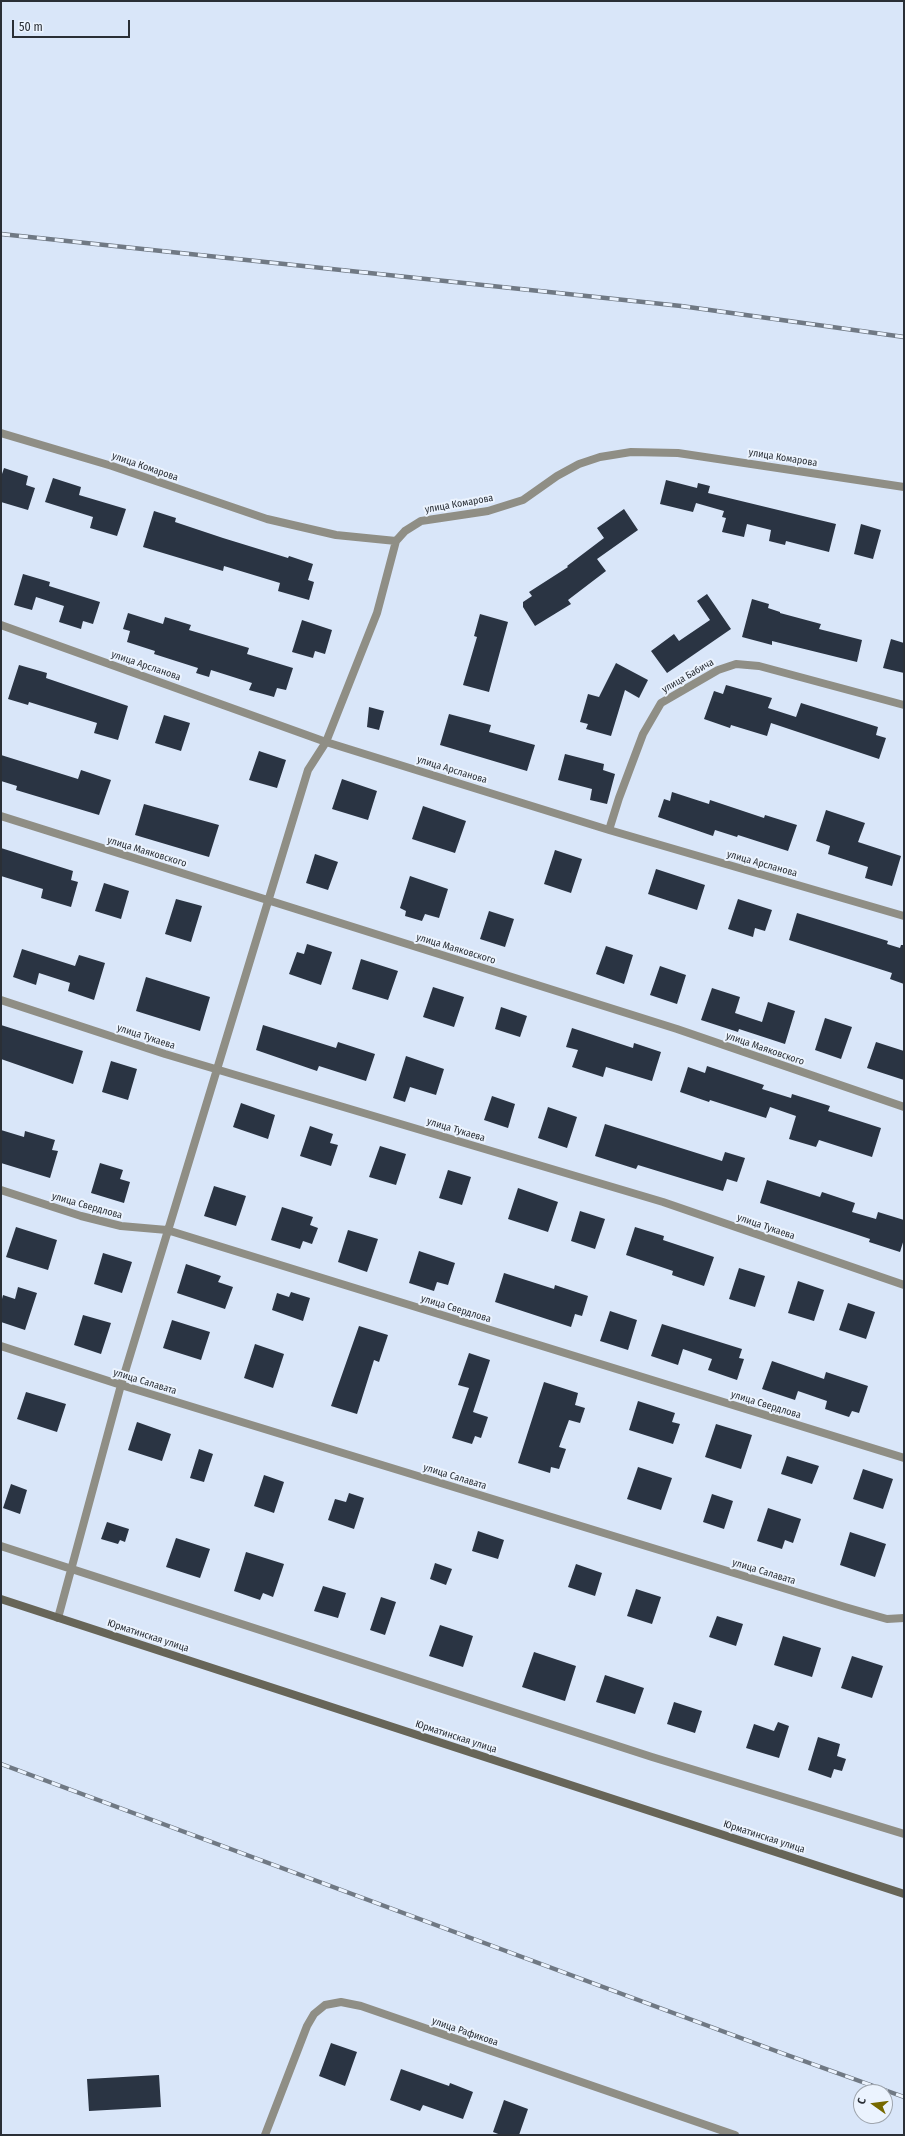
<!DOCTYPE html>
<meta charset="utf-8">
<style>
body{margin:0}
#map{position:relative;width:905px;height:2136px;overflow:hidden;background:#d9e6f9;font-family:"Fira Sans Condensed",sans-serif}
canvas{display:block}
.frame{position:absolute;inset:0;border:2px solid #2a2f36;pointer-events:none}
.north{position:absolute;left:853px;top:2084px;width:40px;height:40px;box-sizing:border-box;background:#ebf3fe;border:1px solid #9ea5ae;border-radius:50%;rotate:284deg;font-size:11px;font-weight:700;line-height:16px;text-align:center;color:#2a2f36}
.north::after{content:'';display:block;margin:auto;width:14px;height:18px;background:#766900;clip-path:polygon(50% 0,100% 100%,50% 72%,0 100%)}
.scale{position:absolute;left:12px;top:20px;width:118px;height:18px;box-sizing:border-box;border:2px solid #2a2f36;border-top:0;padding-left:5px;font-size:12px;line-height:14px;white-space:nowrap;color:#2a2f36;-webkit-text-stroke:3px #ebf3fe;paint-order:stroke}
</style>
<div id="map">
<canvas width="905" height="2136"></canvas>
<div class="frame"></div>
<div class="north">С</div>
<div class="scale">50 m</div>
</div>
<script>
const context = document.querySelector('canvas').getContext('2d');
context.lineJoin = 'round';
function fill(path, color) { context.fillStyle = color; context.fill(path, 'evenodd'); }
const toPath = rows => new Path2D(rows.map(r => 'M' + r).join(''));
function stroke(path, color, width, dash) { context.strokeStyle = color; context.lineWidth = width; context.lineCap = dash ? 'butt' : 'round'; context.setLineDash(dash || []); context.stroke(path); }
function drawText(font, color, halo, rows, align = 'center') {
  context.font = font + ' "Fira Sans Condensed",sans-serif'; context.lineWidth = 4; context.setLineDash([]); context.textBaseline = 'middle'; context.strokeStyle = halo; context.fillStyle = color; for (const [text, x, y, turn = 0] of rows) {
    context.save(); context.translate(x, y); context.rotate((+turn || 0) * Math.PI / 180); context.textAlign = isNaN(turn) ? turn : align; if (halo) context.strokeText(text, 0, 0); context.fillText(text, 0, 0); context.restore();
  }
}
const building = toPath([
 [4,468,28,476,26,485,35,488,28,510,1,502,1,477],
 [53,478,81,487,79,495,126,509,117,536,90,528,93,517,45,502],
 [666,480,697,488,698,483,710,486,708,493,836,524,829,552,786,541,785,545,769,541,771,530,747,524,744,537,722,532,726,518,722,517,724,511,696,503,693,512,660,504],
 [624,509,638,530,597,559,606,571,568,600,571,604,535,626,523,607,523,602,532,596,529,592,568,567,567,566,604,538,597,528],
 [154,511,176,518,175,522,223,538,288,558,289,556,313,564,308,580,314,582,309,600,278,591,280,583,224,566,223,571,143,547],
 [861,524,881,530,873,559,854,554],
 [23,574,50,582,49,586,100,602,93,624,83,621,81,629,59,622,64,606,36,597,32,610,14,605],
 [707,594,731,629,667,673,651,651,674,634,679,641,710,620,697,601],
 [752,599,769,604,768,608,780,612,780,613,821,624,819,629,862,640,857,662,772,641,772,645,742,637],
 [128,613,163,624,165,617,191,625,189,630,249,648,247,654,293,668,286,690,277,688,274,697,249,690,252,683,211,670,209,677,196,673,198,668,154,654,155,651,127,642,130,631,123,629],
 [480,614,508,622,489,692,463,685,477,637,474,636],
 [302,620,332,630,325,654,315,651,313,658,292,652],
 [891,639,904,643,904,673,883,668],
 [616,663,648,680,639,698,625,690,611,736,586,729,588,724,580,722,588,694,599,697],
 [19,665,47,673,46,678,128,706,118,740,94,733,97,723,29,702,28,705,8,699],
 [726,685,772,698,768,708,796,717,801,703,878,727,876,735,886,738,879,759,771,723,767,736,731,725,730,728,704,719,714,691,723,694],
 [369,707,384,711,379,730,367,727],
 [449,714,491,725,489,732,535,745,527,771,440,745],
 [164,715,190,723,181,751,155,743],
 [259,751,286,760,277,788,249,780],
 [565,754,604,764,603,770,615,774,607,804,590,800,592,789,558,780],
 [1,755,78,779,81,770,111,780,99,815,16,790,17,786,1,781],
 [342,779,377,791,368,820,332,809],
 [672,792,709,804,710,800,764,818,765,815,797,825,788,851,738,835,737,837,715,830,713,836,658,817,664,799,670,801],
 [144,804,219,825,209,857,135,835],
 [423,806,466,821,455,853,412,839],
 [826,810,865,823,858,842,901,856,892,886,865,878,868,867,828,854,830,846,816,841],
 [1,848,73,871,71,880,78,882,71,907,41,898,43,889,1,876],
 [555,850,582,859,571,893,544,884],
 [315,854,338,862,328,890,306,883],
 [656,869,705,885,697,910,648,894],
 [410,876,448,889,439,918,425,914,422,921,405,916,406,911,400,908],
 [104,883,129,891,121,919,95,911],
 [176,899,202,906,191,942,165,934],
 [738,899,772,910,765,931,755,928,753,937,728,929],
 [489,911,514,919,505,947,480,939],
 [797,913,888,941,887,944,900,948,901,945,904,945,904,984,890,979,892,973,789,940],
 [307,944,332,952,321,985,289,974,297,952,304,954],
 [606,946,633,955,624,984,596,974],
 [22,949,75,966,79,955,105,963,94,1000,68,991,70,983,39,973,36,985,13,977],
 [361,959,398,971,388,1000,352,989],
 [660,966,686,975,677,1004,650,995],
 [146,977,210,997,200,1031,136,1011],
 [433,987,464,997,454,1027,423,1017],
 [712,988,740,997,735,1013,762,1022,768,1002,795,1011,785,1044,739,1029,738,1032,701,1020],
 [501,1007,527,1016,520,1037,495,1029],
 [825,1018,852,1027,841,1059,815,1050],
 [1,1025,83,1051,73,1084,1,1059],
 [263,1025,336,1048,338,1042,375,1054,366,1081,319,1066,317,1071,256,1050],
 [572,1028,633,1048,634,1043,661,1052,652,1081,606,1067,603,1077,572,1067,578,1050,566,1047],
 [876,1042,904,1051,904,1080,867,1068],
 [406,1056,444,1069,436,1095,410,1087,405,1102,393,1098],
 [111,1061,137,1069,128,1100,102,1092],
 [707,1066,764,1085,762,1089,791,1098,792,1094,830,1106,828,1111,881,1128,872,1157,819,1140,816,1147,789,1139,796,1116,770,1107,766,1118,710,1100,709,1102,680,1092,688,1067,705,1073],
 [492,1096,515,1104,508,1128,484,1120],
 [241,1103,275,1115,268,1139,233,1127],
 [548,1107,577,1117,567,1148,538,1138],
 [605,1124,722,1161,725,1152,745,1158,737,1182,727,1179,723,1191,638,1165,636,1169,595,1156],
 [310,1126,333,1134,330,1143,338,1145,331,1166,300,1156],
 [1,1130,24,1137,25,1131,55,1140,52,1150,58,1151,50,1178,1,1163],
 [380,1146,406,1154,396,1185,369,1177],
 [100,1163,123,1170,120,1179,130,1182,124,1203,91,1193],
 [448,1170,471,1177,462,1205,439,1198],
 [767,1180,820,1197,822,1192,855,1203,852,1212,876,1219,878,1212,904,1220,904,1239,900,1252,869,1242,870,1239,849,1232,760,1203],
 [214,1186,246,1196,236,1226,204,1216],
 [518,1188,558,1202,548,1232,508,1219],
 [282,1207,313,1217,310,1225,318,1228,312,1244,303,1241,300,1249,271,1240],
 [580,1211,605,1219,595,1249,571,1241],
 [16,1227,57,1240,48,1270,6,1257],
 [635,1227,664,1236,663,1240,714,1257,704,1286,672,1275,673,1271,626,1255],
 [348,1230,378,1239,367,1272,338,1262],
 [419,1251,455,1263,448,1285,437,1282,434,1291,409,1283],
 [103,1253,132,1262,122,1293,94,1284],
 [186,1264,221,1276,218,1282,233,1287,225,1309,177,1293],
 [739,1268,765,1276,755,1307,729,1299],
 [504,1273,554,1289,555,1285,588,1296,582,1316,575,1314,571,1327,495,1302],
 [798,1281,824,1290,814,1321,788,1313],
 [18,1287,37,1293,25,1330,1,1322,1,1303,3,1295,15,1299],
 [291,1292,310,1298,303,1321,272,1310,277,1293,289,1297],
 [848,1303,875,1312,866,1339,839,1330],
 [610,1311,637,1320,628,1350,600,1341],
 [83,1315,111,1323,101,1354,74,1345],
 [172,1320,210,1332,201,1360,163,1348],
 [662,1324,742,1349,739,1358,744,1359,737,1380,708,1370,712,1359,683,1349,678,1365,651,1356],
 [359,1326,388,1335,379,1362,374,1360,357,1414,331,1406],
 [255,1344,284,1354,273,1388,244,1378],
 [469,1353,490,1360,473,1412,488,1417,481,1438,475,1436,472,1444,452,1438,469,1388,458,1385],
 [772,1361,824,1379,826,1372,868,1386,859,1413,852,1411,849,1417,825,1409,827,1401,798,1391,795,1400,762,1389],
 [544,1382,578,1393,575,1405,585,1408,580,1423,569,1420,559,1447,566,1449,559,1469,551,1467,550,1473,518,1463],
 [26,1392,66,1404,57,1432,17,1419],
 [638,1401,675,1413,672,1422,680,1424,673,1444,629,1430],
 [137,1422,171,1434,162,1461,128,1450],
 [716,1424,752,1435,741,1469,705,1457],
 [199,1449,213,1454,204,1482,190,1478],
 [787,1456,819,1466,812,1484,781,1474],
 [638,1467,672,1478,661,1510,627,1499],
 [863,1469,893,1479,883,1509,853,1499],
 [264,1475,284,1482,274,1513,254,1506],
 [11,1484,27,1490,20,1514,3,1508],
 [349,1493,364,1498,354,1529,328,1520,335,1499,346,1502],
 [712,1494,733,1501,724,1529,703,1522],
 [768,1508,801,1519,793,1543,785,1540,782,1549,757,1541],
 [107,1522,129,1529,125,1542,120,1540,118,1544,101,1539],
 [478,1531,504,1540,498,1559,472,1551],
 [850,1532,886,1544,875,1577,840,1565],
 [176,1538,210,1549,200,1578,166,1567],
 [246,1552,284,1564,273,1597,263,1593,260,1600,234,1591],
 [435,1563,452,1569,446,1585,430,1579],
 [576,1564,602,1573,595,1596,568,1587],
 [323,1586,346,1593,338,1618,314,1611],
 [636,1589,661,1597,652,1624,627,1616],
 [381,1597,396,1602,385,1635,370,1630],
 [717,1616,743,1624,736,1646,709,1637],
 [440,1625,473,1636,463,1667,429,1656],
 [783,1636,821,1648,812,1677,774,1665],
 [534,1652,576,1666,565,1701,522,1687],
 [852,1656,883,1666,872,1698,841,1688],
 [605,1675,644,1688,635,1714,596,1702],
 [674,1702,702,1711,695,1733,667,1724],
 [778,1722,789,1726,779,1758,746,1748,754,1724,774,1731],
 [818,1737,840,1744,837,1756,846,1759,842,1771,834,1769,831,1778,808,1770],
 [331,2043,357,2052,345,2086,319,2076],
 [401,2069,449,2086,450,2083,473,2092,463,2119,423,2105,420,2111,390,2100],
 [159,2075,161,2107,89,2111,87,2079],
 [504,2100,528,2109,519,2135,501,2135,493,2132]
]);
const street = toPath([
 [1,433,112,466,267,519,336,535,396,541,405,531,421,521,488,511,523,500,557,476,579,464,600,457,631,452,678,453,904,487],
 [1,625,326,742,609,830,904,916],
 [1,816,677,1029,904,1107],
 [609,830,619,798,643,734,661,703,718,670,736,664,759,666,904,705],
 [1,1000,165,1054,663,1202,904,1285],
 [1,1190,81,1216,121,1226,167,1230,904,1458],
 [1,1346,121,1385,845,1607,887,1619,904,1618],
 [1,1546,652,1757,904,1834],
 [58,1618,121,1385,308,770,326,742,377,613,396,541],
 [265,2135,307,2026,314,2014,325,2005,341,2002,361,2006,735,2135]
]);
const secondary = toPath([
 [1,1599,904,1894]
]);
const rail = toPath([
 [1,234,681,306,904,337],
 [1,1764,776,2051,904,2097]
]);
const streetNames = [
 ["улица Комарова",783,458,9],
 ["улица Комарова",145,467,19],
 ["улица Комарова",459,504,-10],
 ["улица Арсланова",146,666,19],
 ["улица Бабича",688,676,-30],
 ["улица Арсланова",452,770,17],
 ["улица Маяковского",147,852,17],
 ["улица Арсланова",762,864,16],
 ["улица Маяковского",456,949,17],
 ["улица Тукаева",146,1037,18],
 ["улица Маяковского",765,1049,19],
 ["улица Тукаева",456,1130,17],
 ["улица Свердлова",87,1206,16],
 ["улица Тукаева",766,1227,19],
 ["улица Свердлова",456,1309,17],
 ["улица Салавата",145,1382,17],
 ["улица Свердлова",766,1405,17],
 ["улица Салавата",455,1477,17],
 ["улица Салавата",764,1572,17],
 ["Юрматинская улица",148,1636,18],
 ["Юрматинская улица",456,1737,18],
 ["Юрматинская улица",764,1837,18],
 ["улица Рафикова",465,2032,19]
];
fill(building, '#2a3443');
stroke(street, '#8f8e85', 8);
stroke(secondary, '#676558', 8);
stroke(rail, '#707984', 4.5);
stroke(rail, '#ebf3fe', 3, [9]);
drawText('10px', '#2a2f36', '#ebf3fe', streetNames);
</script>
